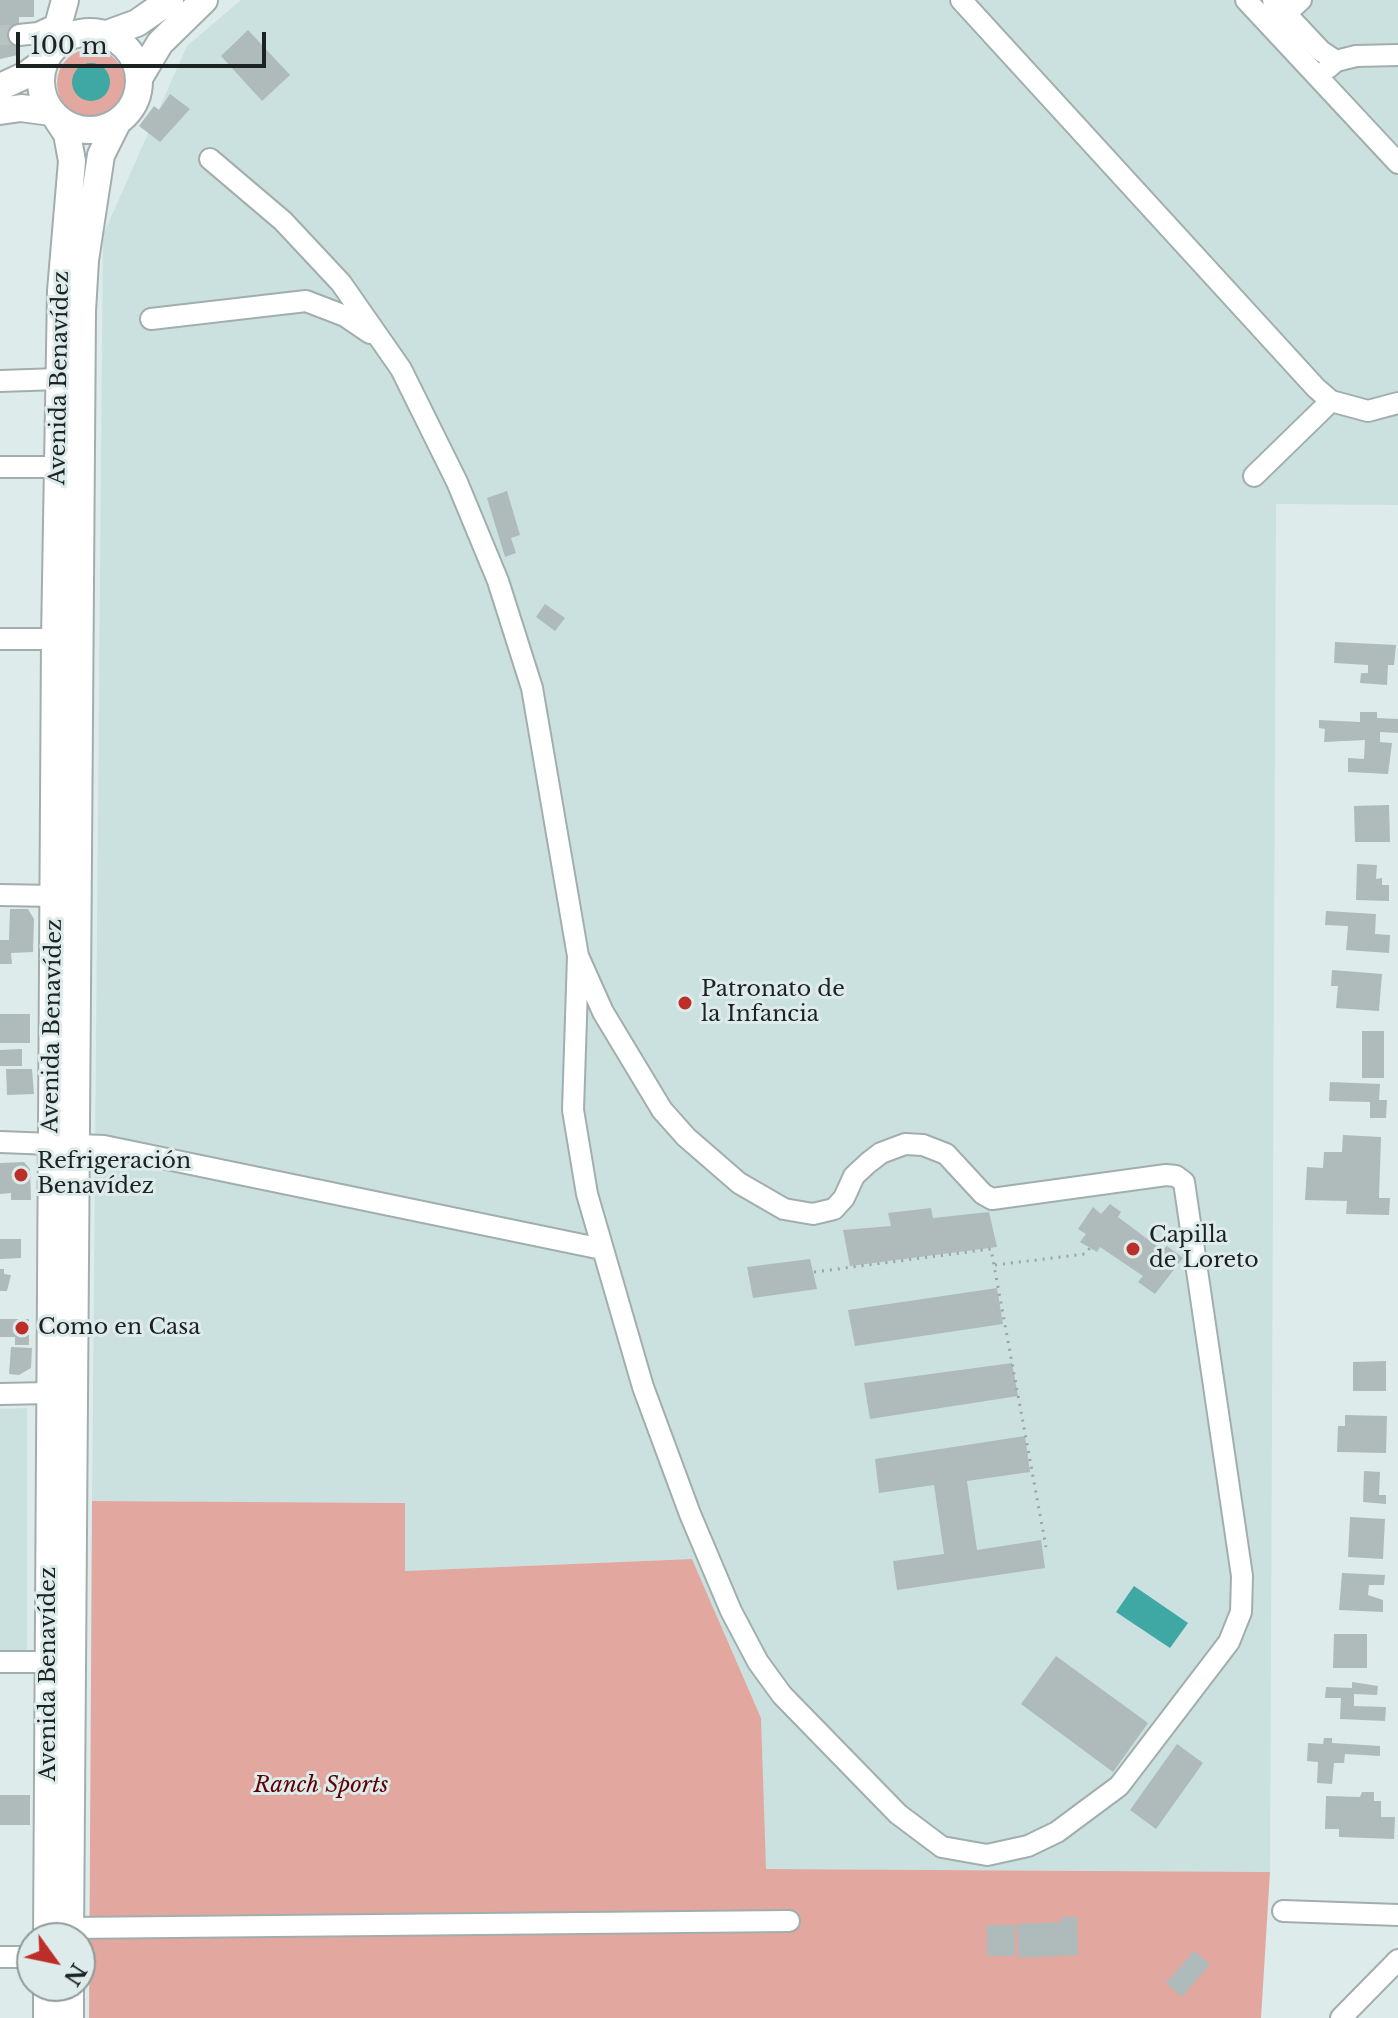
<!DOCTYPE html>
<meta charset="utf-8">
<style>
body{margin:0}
#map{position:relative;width:1398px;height:2018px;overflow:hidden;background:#deebeb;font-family:"Libre Baskerville",serif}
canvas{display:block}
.north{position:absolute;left:16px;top:1922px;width:80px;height:80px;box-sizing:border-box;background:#deebeb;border:2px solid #909a9a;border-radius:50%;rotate:123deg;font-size:22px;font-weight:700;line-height:32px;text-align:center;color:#1c2121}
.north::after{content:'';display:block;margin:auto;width:28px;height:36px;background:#bc2e29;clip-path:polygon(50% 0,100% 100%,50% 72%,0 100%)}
.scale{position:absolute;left:16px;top:32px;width:250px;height:36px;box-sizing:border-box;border:4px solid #1c2121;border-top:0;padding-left:10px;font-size:24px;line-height:28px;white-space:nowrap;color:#1c2121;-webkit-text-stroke:6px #deebeb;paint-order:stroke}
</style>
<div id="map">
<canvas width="1398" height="2018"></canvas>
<div class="north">N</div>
<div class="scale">100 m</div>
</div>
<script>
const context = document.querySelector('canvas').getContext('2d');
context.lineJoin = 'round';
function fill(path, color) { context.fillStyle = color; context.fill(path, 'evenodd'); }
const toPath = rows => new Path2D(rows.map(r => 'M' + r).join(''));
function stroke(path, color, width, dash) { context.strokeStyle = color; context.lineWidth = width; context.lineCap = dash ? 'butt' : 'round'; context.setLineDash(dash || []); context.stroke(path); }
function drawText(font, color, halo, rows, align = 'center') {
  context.font = font + ' "Libre Baskerville",serif'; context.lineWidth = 6; context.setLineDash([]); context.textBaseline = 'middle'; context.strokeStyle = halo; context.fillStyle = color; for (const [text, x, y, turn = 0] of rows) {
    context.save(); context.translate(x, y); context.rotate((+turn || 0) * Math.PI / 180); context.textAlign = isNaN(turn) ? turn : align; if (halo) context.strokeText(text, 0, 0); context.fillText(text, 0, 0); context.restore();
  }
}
const built = toPath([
 [241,0,1398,0,1398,505,1276,504,1270,1872,765,1869,761,1718,692,1559,405,1571,405,1503,92,1501,103,235,187,46],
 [27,1408,27,1655,0,1655,0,1409]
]);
const green = toPath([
 '57 83a34 34 0 1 1 68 0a34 34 0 1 1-68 0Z',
 [92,1501,405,1503,405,1571,692,1559,761,1718,766,1869,1270,1872,1261,2018,89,2018]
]);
const water = toPath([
 '72 82a19 19 0 1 1 38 0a19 19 0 1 1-38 0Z',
 [1134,1586,1188,1623,1170,1648,1116,1612]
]);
const building = toPath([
 [0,0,34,0,34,17,19,17,18,55,0,59],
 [248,30,290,75,262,101,221,56],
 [170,94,190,109,160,142,139,126,154,106,159,110],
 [507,491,520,535,511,538,516,553,505,557,487,498],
 [545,604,565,618,555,631,536,617],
 [1335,642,1396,645,1394,665,1388,665,1387,685,1360,683,1361,673,1368,673,1368,665,1334,663],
 [1360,712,1377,712,1377,718,1398,719,1398,733,1380,732,1380,742,1392,743,1388,774,1348,772,1348,758,1364,759,1365,740,1324,742,1325,729,1319,728,1319,720,1360,722],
 [1389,805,1390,842,1355,842,1354,806],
 [1357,864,1377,865,1376,879,1382,878,1382,885,1389,885,1389,901,1356,900],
 [10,909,28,909,34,919,33,952,11,953,12,964,0,964,0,940,9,940],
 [1326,911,1376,914,1375,934,1390,935,1389,953,1346,950,1348,926,1325,925],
 [1332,970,1382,974,1379,1011,1336,1008,1338,986,1331,986],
 [0,1014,30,1014,30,1043,0,1043],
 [1362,1031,1384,1031,1384,1078,1362,1078],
 [22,1049,22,1066,0,1066,0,1050],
 [6,1069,32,1069,34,1094,7,1095],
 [1330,1082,1380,1084,1379,1100,1387,1100,1386,1118,1370,1118,1370,1102,1329,1101],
 [1343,1135,1381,1137,1379,1198,1390,1198,1389,1215,1346,1214,1347,1201,1305,1200,1307,1167,1323,1168,1324,1152,1342,1152],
 [24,1162,30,1169,31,1200,11,1200,11,1193,0,1194,0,1163],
 [1110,1204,1121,1212,1118,1217,1162,1250,1167,1246,1183,1258,1155,1294,1138,1282,1143,1276,1100,1247,1097,1252,1080,1242,1086,1234,1078,1229,1093,1207,1101,1214],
 [931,1208,933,1218,989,1212,997,1247,850,1266,843,1230,891,1226,888,1213],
 [0,1239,21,1239,21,1258,0,1259],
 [810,1259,817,1289,753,1298,747,1267],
 [0,1269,4,1269,4,1274,11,1275,7,1291,0,1291],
 [997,1288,1003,1324,855,1346,848,1310],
 [0,1319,29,1319,29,1345,15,1345,15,1337,0,1337],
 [11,1347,32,1348,31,1368,19,1375,9,1374],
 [1386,1361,1386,1391,1353,1391,1353,1362],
 [1012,1363,1018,1396,870,1419,864,1383],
 [1345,1415,1387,1416,1386,1453,1337,1452,1338,1426,1345,1426],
 [1025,1436,1030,1472,967,1481,977,1550,1041,1540,1045,1568,897,1590,893,1561,944,1554,934,1485,879,1493,875,1459],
 [1364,1471,1380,1472,1379,1495,1386,1495,1386,1504,1363,1502],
 [1350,1517,1385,1519,1383,1559,1348,1557],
 [1342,1573,1385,1575,1384,1585,1369,1585,1368,1595,1383,1600,1383,1612,1339,1610],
 [1334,1634,1367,1634,1367,1668,1333,1668],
 [1056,1656,1148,1723,1113,1772,1021,1704],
 [1352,1682,1378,1686,1377,1695,1354,1694,1354,1706,1386,1707,1385,1721,1340,1719,1341,1698,1325,1698,1326,1687,1352,1688],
 [1324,1738,1332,1738,1332,1743,1380,1746,1380,1756,1345,1754,1344,1763,1334,1763,1332,1784,1317,1783,1318,1762,1307,1761,1308,1743,1323,1744],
 [1177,1744,1203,1763,1156,1829,1130,1810],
 [1362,1792,1374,1792,1374,1801,1381,1801,1381,1817,1395,1817,1394,1839,1339,1837,1339,1829,1325,1829,1326,1796,1360,1797],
 [0,1795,30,1795,30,1825,0,1825],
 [1061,1917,1077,1917,1078,1955,1019,1958,1017,1924,1061,1922],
 [987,1925,1015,1925,1015,1956,987,1956],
 [1194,1951,1210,1964,1182,1997,1166,1983]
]);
const minorTunnel = toPath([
 [0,35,19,35]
]);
const path = toPath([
 [995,1265,1085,1254,1090,1248],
 [814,1272,991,1249,1046,1547]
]);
const minor = toPath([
 [961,0,1316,388,1331,401,1368,411,1398,403],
 [1246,0,1398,163],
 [1273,0,1321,51,1336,61],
 [1277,22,1301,0],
 [19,35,38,33,62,22],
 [1328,68,1336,61,1356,56,1398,55],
 [210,159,283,221,341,283,401,369,457,482,498,581,532,688,578,956,573,1110,587,1194,643,1387,690,1514,731,1611,758,1662,782,1695,898,1814,942,1847,987,1855,1028,1846,1057,1832,1119,1786,1229,1642,1241,1612,1242,1576,1184,1182,1176,1176,1166,1175,992,1199,983,1194,946,1154,923,1145,905,1144,881,1153,868,1163,854,1176,844,1198,834,1209,813,1214,784,1209,739,1183,686,1137,662,1110,603,1012,578,956],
 [151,319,306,301,345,316,370,333],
 [0,381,59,379],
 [0,467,58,467],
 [1254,476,1331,401],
 [0,639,55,639],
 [0,895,55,896],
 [0,1142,104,1146,602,1249],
 [0,1394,49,1393],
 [0,1662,60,1662],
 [1283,1911,1398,1915],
 [70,1928,789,1921],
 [0,1957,32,1957],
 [1341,2018,1398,1960]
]);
const major = toPath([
 '41 81a49 49 0 1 1 98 0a49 49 0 1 1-98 0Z',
 [107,34,137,23,170,0],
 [52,48,65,0],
 [139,78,160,43,204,0],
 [0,87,26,75,44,62],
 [0,111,21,108,51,112],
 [47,1938,55,639,61,291,72,161,67,134,57,119],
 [70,1938,82,311,85,260,101,155,117,123],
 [47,2018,47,1986],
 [70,2018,70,1986]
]);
const markers = [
 [685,1003,8,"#bc2e29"],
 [21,1175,8,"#bc2e29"],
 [1133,1249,8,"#bc2e29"],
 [22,1328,8,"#bc2e29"]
];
const streetNames = [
 ["Avenida Benavídez",60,378,-89],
 ["Avenida Benavídez",53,1026,-89],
 ["Avenida Benavídez",49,1674,-90]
];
const poiNames = [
 ["Patronato de",701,990],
 ["la Infancia",701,1015],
 ["Refrigeración",37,1162],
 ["Benavídez",37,1187],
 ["Capilla",1149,1236],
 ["de Loreto",1149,1261],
 ["Como en Casa",38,1328]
];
const parkNames = [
 ["Ranch Sports",321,1786]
];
fill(built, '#cae1e0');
fill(green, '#e2a79f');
fill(water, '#3fa7a4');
fill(building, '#afbbbb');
stroke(minorTunnel, '#b7c3c3', 20, [20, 10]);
stroke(minor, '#a2aeae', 24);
stroke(major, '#a2aeae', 30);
stroke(path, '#9aa4a4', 3, [2, 6]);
stroke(minor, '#fff', 20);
stroke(major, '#fff', 26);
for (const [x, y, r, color] of markers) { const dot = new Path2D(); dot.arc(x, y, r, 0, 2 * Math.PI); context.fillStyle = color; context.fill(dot); stroke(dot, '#deebeb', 3); }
drawText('22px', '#1c2121', '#deebeb', streetNames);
drawText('22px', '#1c2121', '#deebeb', poiNames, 'left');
drawText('italic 22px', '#5f0004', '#deebeb', parkNames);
</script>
